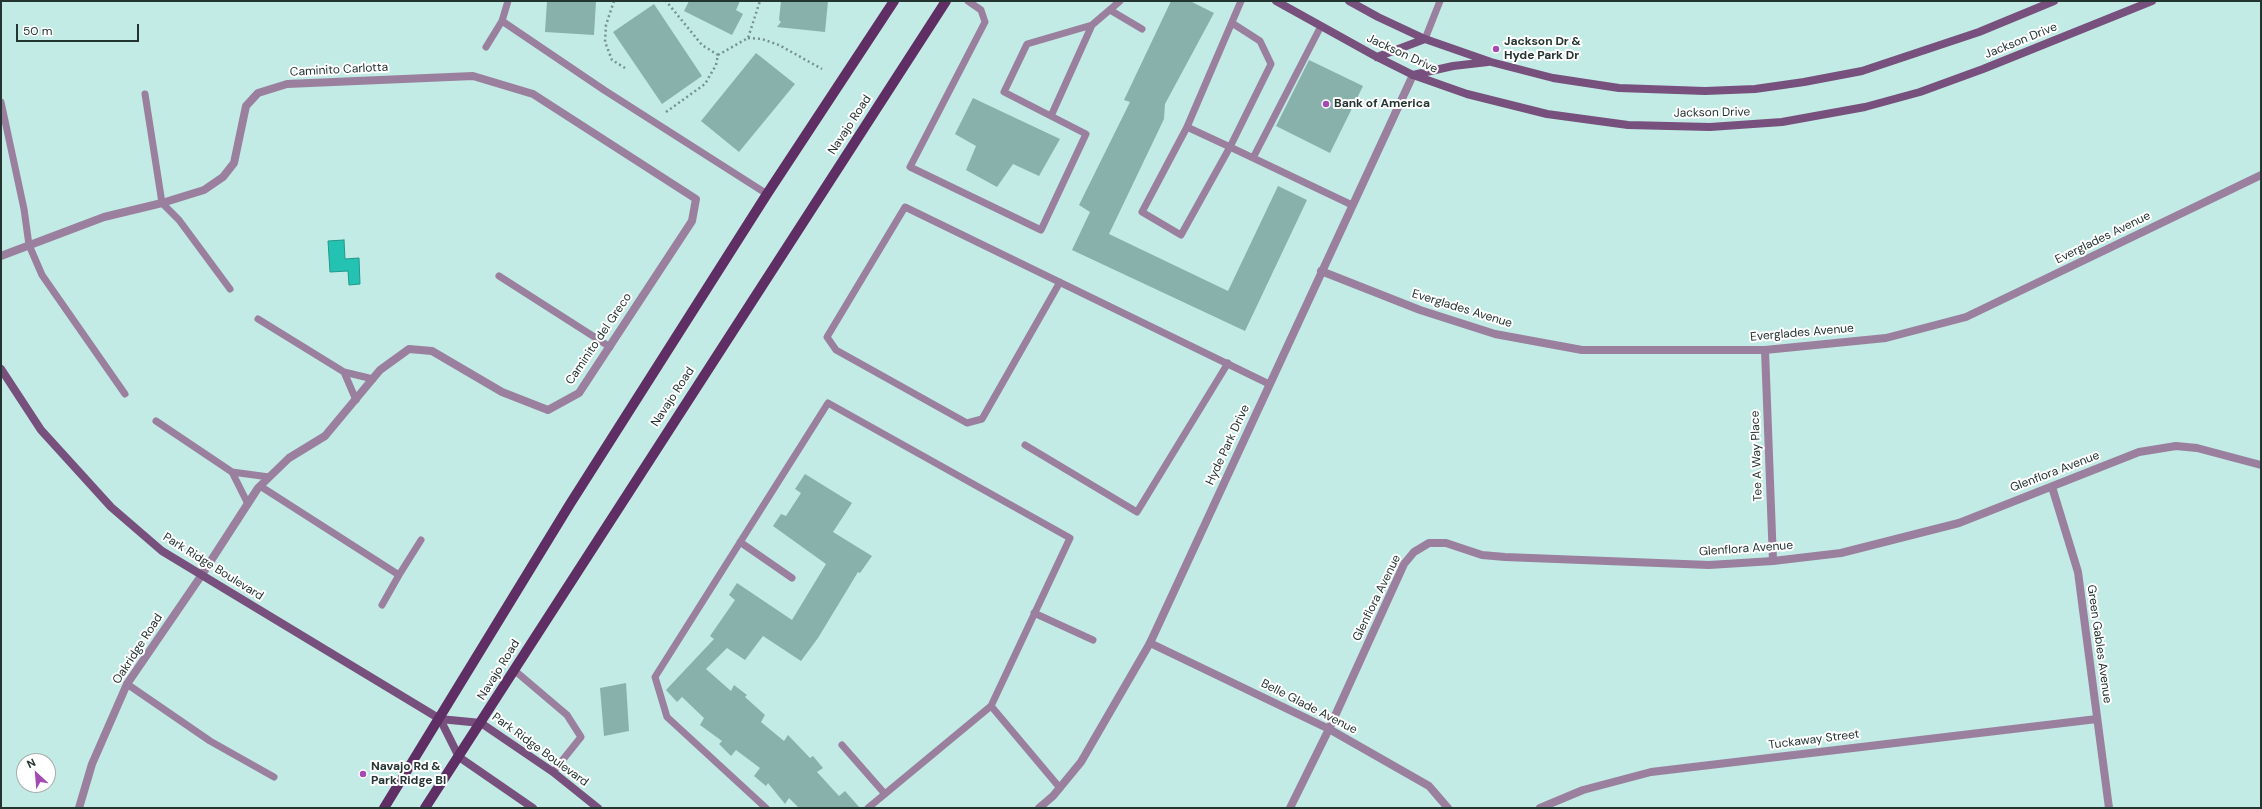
<!DOCTYPE html>
<style>
body{margin:0}
#map{position:relative;width:2262px;height:809px;overflow:hidden;background:#c1ebe4;font-family:"DM Sans",sans-serif}
canvas{display:block}
.frame{position:absolute;inset:0;border:2px solid #233431;pointer-events:none}
.north{position:absolute;left:16px;top:753px;width:40px;height:40px;box-sizing:border-box;background:#fff;border:1px solid #a7aead;border-radius:50%;rotate:334deg;font-size:11px;font-weight:700;line-height:16px;text-align:center;color:#233431}
.north::after{content:'';display:block;margin:auto;width:14px;height:18px;background:#a549b3;clip-path:polygon(50% 0,100% 100%,50% 72%,0 100%)}
.scale{position:absolute;left:16px;top:24px;width:123px;height:18px;box-sizing:border-box;border:2px solid #233431;border-top:0;padding-left:5px;font-size:12px;line-height:14px;white-space:nowrap;color:#233431;-webkit-text-stroke:3px #fff;paint-order:stroke}
</style>
<div id="map">
<canvas width="2262" height="809"></canvas>
<div class="frame"></div>
<div class="north">N</div>
<div class="scale">50 m</div>
</div>
<script>
const context = document.querySelector('canvas').getContext('2d');
context.lineJoin = 'round';
function fill(path, color) { context.fillStyle = color; context.fill(path, 'evenodd'); }
const toPath = rows => new Path2D(rows.map(r => 'M' + r).join(''));
function stroke(path, color, width, dash) { context.strokeStyle = color; context.lineWidth = width; context.lineCap = dash ? 'butt' : 'round'; context.setLineDash(dash || []); context.stroke(path); }
function drawText(font, color, halo, rows, align = 'center') {
  context.font = font + ' "DM Sans",sans-serif'; context.lineWidth = 4; context.setLineDash([]); context.textBaseline = 'middle'; context.strokeStyle = halo; context.fillStyle = color; for (const [text, x, y, turn = 0] of rows) {
    context.save(); context.translate(x, y); context.rotate((+turn || 0) * Math.PI / 180); context.textAlign = isNaN(turn) ? turn : align; if (halo) context.strokeText(text, 0, 0); context.fillText(text, 0, 0); context.restore();
  }
}
const water = toPath([
 [344,240,345,259,359,258,360,284,349,285,348,271,330,272,328,241,344,240]
]);
const building = toPath([
 [547,1,596,1,594,35,545,32],
 [689,1,740,1,736,10,743,14,732,35,684,11],
 [781,1,828,1,825,32,777,27,781,22,779,20],
 [1171,1,1190,1,1214,13,1165,104,1164,119,1109,234,1228,291,1278,186,1307,200,1245,331,1072,250,1090,212,1079,205,1130,102,1124,100],
 [654,4,702,76,662,104,613,32],
 [756,53,795,84,739,152,701,121],
 [1309,60,1363,86,1330,153,1276,126],
 [973,98,1060,139,1039,176,1013,164,997,187,966,170,976,146,955,134],
 [805,474,852,503,833,532,872,556,860,573,858,572,818,638,801,661,763,636,745,660,727,648,706,669,731,691,734,685,747,695,745,697,765,715,761,722,784,741,788,735,810,758,813,756,823,768,817,772,839,796,845,791,860,808,799,808,789,798,785,804,768,783,766,786,754,776,760,768,736,750,731,756,719,744,722,741,700,725,704,718,682,697,677,702,666,690,714,639,710,636,735,600,729,595,737,583,792,620,826,564,773,526,781,514,786,516,801,493,795,489],
 [626,683,629,731,604,736,600,688]
]);
const path = toPath([
 [614,1,606,25,605,42,612,60,625,68],
 [748,38,762,39,779,45,822,69],
 [718,55,748,38,760,1],
 [666,112,705,84,716,65,718,55,702,45,666,1]
]);
const service = toPath([
 [508,1,502,21,604,90,767,194],
 [968,1,981,10,985,22,910,167,1041,230,1086,134,1004,92,1027,44,1092,25,1120,1],
 [1110,10,1142,29],
 [1232,23,1260,41,1271,64,1230,147,1181,235,1142,212,1187,127,1230,147,1352,205],
 [1425,39,1440,1],
 [486,47,502,21],
 [145,94,162,203,179,220,230,289],
 [1,102,24,209,29,245,42,275,125,394],
 [1051,116,1092,25],
 [1187,127,1241,1],
 [1253,158,1321,26],
 [499,276,610,347],
 [1060,282,982,419,967,423,836,350,827,337,905,207,1269,384],
 [258,319,344,372],
 [356,400,344,372,373,379],
 [156,421,232,472],
 [1025,445,1137,512,1228,363],
 [260,486,399,575,382,605],
 [248,504,232,472,269,477],
 [740,542,792,578],
 [399,575,421,540],
 [1034,613,1093,640],
 [514,670,567,715,581,737,553,772],
 [127,684,210,741,274,777],
 [991,706,1060,788],
 [842,745,885,794],
 [766,808,667,717,655,677,828,403,1070,538,991,706,868,808]
]);
const minor = toPath([
 [1,256,104,217,162,203,204,190,223,177,234,163,246,106,258,93,287,84,473,76,533,94,696,199,692,221,579,393,548,410,502,392,432,351,409,349,380,370,325,436,289,458,258,488,201,576],
 [1321,271,1420,310,1495,334,1582,350,1765,350,1886,338,1966,317,2261,175],
 [1765,350,1773,561],
 [2052,487,2078,572,2109,808],
 [1150,643,1329,729,1429,786,1448,808],
 [1290,808,1329,729,1404,564,1414,552,1429,543,1446,543,1482,555,1505,557,1709,565,1773,561,1841,553,1959,523,2139,452,2176,446,2197,448,2261,465],
 [1540,808,1583,790,1651,772,2097,719]
]);
const tertiary = toPath([
 [79,808,92,764,127,684,201,576],
 [1039,808,1053,796,1081,762,1150,643,1413,75]
]);
const secondary = toPath([
 [1276,1,1377,57,1413,75,1467,94,1547,114,1628,125,1710,127,1782,122,1865,107,1920,92,1983,69,2152,1],
 [1349,1,1378,17,1425,39,1491,62,1553,78,1619,88,1705,91,1755,89,1804,82,1862,71,1979,32,2054,1],
 [1377,57,1425,39],
 [1413,75,1453,66,1488,62],
 [1,369,41,430,111,507,162,551,440,719,481,723,553,772,598,808],
 [440,719,459,757,533,808]
]);
const primary = toPath([
 [384,808,570,504,767,194,894,1],
 [425,808,946,1]
]);
const markers = [
 [1496,49,4,"#a549b3"],
 [1326,104,4,"#a549b3"],
 [363,774,4,"#a549b3"]
];
const streetNames = [
 ["Jackson Drive",2021,41,-22],
 ["Jackson Drive",1402,54,25],
 ["Caminito Carlotta",339,70,-3],
 ["Jackson Drive",1712,113,-1],
 ["Navajo Road",850,125,-57],
 ["Everglades Avenue",2103,238,-26],
 ["Everglades Avenue",1462,309,17],
 ["Everglades Avenue",1802,333,-5],
 ["Caminito del Greco",599,339,-56],
 ["Navajo Road",673,397,-57],
 ["Hyde Park Drive",1228,445,-65],
 ["Tee A Way Place",1757,456,-92],
 ["Glenflora Avenue",2055,472,-21],
 ["Glenflora Avenue",1746,549,-4],
 ["Park Ridge Boulevard",213,567,32],
 ["Glenflora Avenue",1377,598,-64],
 ["Green Gables Avenue",2099,644,82],
 ["Oakridge Road",138,649,-57],
 ["Navajo Road",499,670,-58],
 ["Belle Glade Avenue",1309,707,27],
 ["Tuckaway Street",1814,740,-7],
 ["Park Ridge Boulevard",540,750,36]
];
const poiNames = [
 ["Jackson Dr &",1504,42],
 ["Hyde Park Dr",1504,56],
 ["Bank of America",1334,104],
 ["Navajo Rd &",371,767],
 ["Park Ridge Bl",371,781]
];
fill(water, '#24c2b2');
stroke(water, '#24978b', 1);
fill(building, '#88b1ab');
stroke(path, '#75928d', 2.5, [2, 3]);
stroke(service, '#9a7f9e', 7);
stroke(minor, '#9a7f9e', 8);
stroke(tertiary, '#9a7f9e', 8);
stroke(secondary, '#77507d', 8);
stroke(primary, '#5e2e65', 10);
for (const [x, y, r, color] of markers) { const dot = new Path2D(); dot.arc(x, y, r, 0, 2 * Math.PI); context.fillStyle = color; context.fill(dot); stroke(dot, '#fff', 1.5); }
drawText('12px', '#233431', '#fff', streetNames);
drawText('bold 12px', '#233431', '#fff', poiNames, 'left');
</script>
